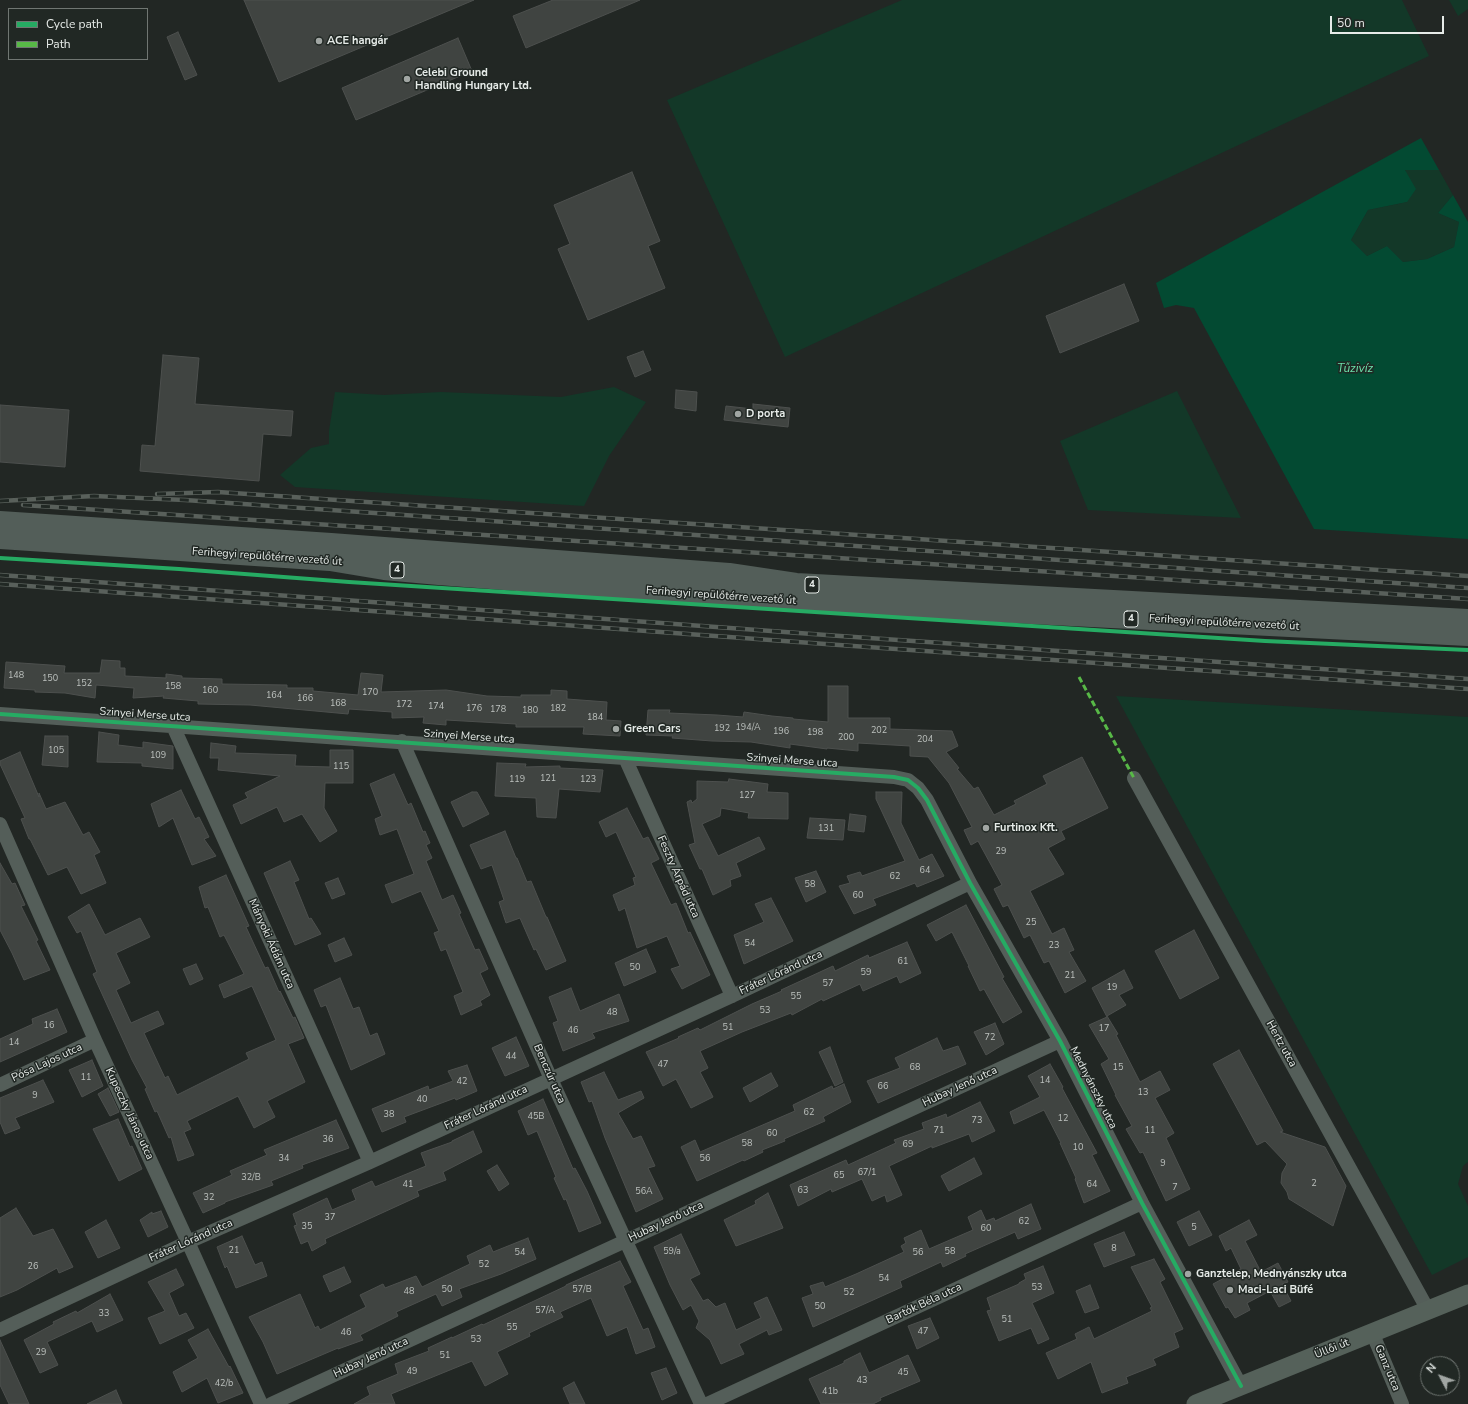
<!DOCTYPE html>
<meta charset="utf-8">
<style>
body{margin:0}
#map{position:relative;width:1468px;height:1404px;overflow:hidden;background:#222724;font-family:"Nunito Sans",sans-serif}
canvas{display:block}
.legend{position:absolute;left:8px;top:8px;width:140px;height:52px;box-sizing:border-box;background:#212824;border:1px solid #707672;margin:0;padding:5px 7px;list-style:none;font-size:12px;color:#e6ebe8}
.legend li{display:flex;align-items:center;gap:8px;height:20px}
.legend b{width:20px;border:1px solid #707672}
.north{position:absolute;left:1420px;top:1356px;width:40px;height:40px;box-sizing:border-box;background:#212824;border:1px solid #707672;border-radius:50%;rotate:311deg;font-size:11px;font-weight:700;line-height:16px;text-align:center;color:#e6ebe8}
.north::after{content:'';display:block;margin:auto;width:14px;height:18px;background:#a1a6a3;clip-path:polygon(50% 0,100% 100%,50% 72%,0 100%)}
.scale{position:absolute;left:1330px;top:16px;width:114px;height:18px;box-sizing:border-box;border:2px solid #e6ebe8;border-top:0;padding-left:5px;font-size:12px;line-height:14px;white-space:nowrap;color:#e6ebe8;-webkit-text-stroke:3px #212824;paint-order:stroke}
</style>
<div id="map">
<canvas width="1468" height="1404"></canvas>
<ul class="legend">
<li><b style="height:5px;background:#26ab63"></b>Cycle path</li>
<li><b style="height:5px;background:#58b947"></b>Path</li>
</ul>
<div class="north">N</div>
<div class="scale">50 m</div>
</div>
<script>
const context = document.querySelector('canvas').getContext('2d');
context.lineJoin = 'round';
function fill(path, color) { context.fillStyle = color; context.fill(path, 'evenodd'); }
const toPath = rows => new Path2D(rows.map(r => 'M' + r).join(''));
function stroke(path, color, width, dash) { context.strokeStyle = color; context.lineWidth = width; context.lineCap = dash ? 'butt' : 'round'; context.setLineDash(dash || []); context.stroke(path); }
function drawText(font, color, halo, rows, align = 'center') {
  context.font = font + ' "Nunito Sans",sans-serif'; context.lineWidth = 3; context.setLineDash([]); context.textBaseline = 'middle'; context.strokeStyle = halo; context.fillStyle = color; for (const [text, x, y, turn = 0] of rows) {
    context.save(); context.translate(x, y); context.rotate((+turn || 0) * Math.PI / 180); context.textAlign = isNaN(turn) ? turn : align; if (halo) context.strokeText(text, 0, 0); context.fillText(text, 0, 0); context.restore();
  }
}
const green = toPath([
 [902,0,1402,0,1429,56,785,357,667,100],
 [1449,0,1468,0,1468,9,1458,16],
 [1405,170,1439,170,1453,195,1438,213,1459,222,1454,247,1427,259,1403,262,1387,246,1367,256,1351,240,1368,210,1407,202],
 [614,387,646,402,609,456,584,506,295,487,280,475,311,448,329,444,329,431,335,392,384,395,441,392,561,397],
 [1177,391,1241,518,1088,510,1060,441],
 [1116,696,1468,717,1468,1162,1463,1166,1458,1184,1468,1206,1468,1257,1432,1275]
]);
const water = toPath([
 [1421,138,1439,170,1405,170,1416,189,1407,202,1368,210,1351,240,1367,256,1387,246,1403,262,1427,259,1454,247,1459,222,1438,213,1453,195,1468,222,1468,539,1314,529,1194,308,1176,305,1164,308,1156,283]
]);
const building = toPath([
 [244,0,474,0,279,82,244,0],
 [553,0,640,0,526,48,513,16,553,0],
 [178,32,197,75,185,80,167,37,178,32],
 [458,38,472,71,356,120,342,88,458,38],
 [632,172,660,241,648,246,665,288,588,320,558,249,570,244,554,205,632,172],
 [1124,284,1139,321,1060,353,1046,316,1124,284],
 [643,351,651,370,635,377,627,357,643,351],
 [163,355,199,358,195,404,293,411,291,436,263,434,259,481,140,471,142,445,155,446,163,355],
 [676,390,697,392,696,411,675,408,676,390],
 [753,404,790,408,788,427,724,420,726,406,753,409,753,404],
 [0,405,69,410,65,467,0,462,0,405],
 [102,660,120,661,120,668,125,668,125,676,166,678,166,674,182,676,182,678,222,679,222,684,287,685,287,688,313,688,313,691,358,695,361,673,383,675,381,692,446,690,487,696,521,697,521,695,551,695,551,690,567,691,567,699,607,702,606,720,621,721,620,736,583,734,584,727,516,727,516,724,446,720,446,725,423,723,424,717,392,718,392,712,349,709,348,714,250,705,198,704,198,701,163,698,164,696,133,698,134,688,96,685,95,698,65,693,35,692,35,690,4,688,6,662,65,666,64,673,100,673,102,660],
 [828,686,848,686,848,718,890,718,890,729,952,731,958,746,946,752,959,768,957,769,974,789,978,787,994,815,1016,804,1014,801,1047,784,1043,776,1082,757,1108,808,1061,831,1065,839,1048,848,1064,874,1030,891,1052,934,1064,928,1074,950,1069,952,1086,981,1065,993,1049,961,1044,963,1030,935,1024,938,1008,905,1003,907,994,889,1002,885,978,841,971,845,964,830,972,827,949,783,928,757,910,756,910,746,858,743,858,751,827,748,827,749,790,744,790,748,751,742,712,741,672,738,673,736,646,735,648,710,670,710,669,713,717,715,743,717,744,712,772,716,793,718,793,719,828,722,828,686],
 [99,732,119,735,118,745,143,748,143,742,173,746,173,769,142,766,142,763,97,762,99,732],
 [45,736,68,736,68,767,42,765,45,736],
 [211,743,236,746,235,753,296,755,295,766,330,767,330,750,353,750,353,783,325,783,324,808,337,831,320,842,302,814,284,822,277,807,241,824,233,805,248,798,245,793,280,776,218,770,219,758,210,758,211,743],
 [20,752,39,797,39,793,46,809,65,802,83,835,89,832,100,852,94,855,106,883,81,894,67,867,48,875,30,839,29,839,21,819,25,818,0,764,0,761,20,752],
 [497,763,526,764,525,767,560,766,560,768,603,770,600,792,559,789,556,818,537,817,536,798,495,796,497,763],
 [394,774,408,805,411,803,423,832,425,831,430,843,426,845,432,858,426,861,442,900,453,895,461,913,459,914,475,950,479,949,488,969,480,973,490,995,480,1001,482,1005,461,1015,454,996,463,992,446,949,441,951,434,933,439,931,421,891,392,903,385,885,414,874,397,829,380,835,375,819,382,816,370,784,394,774],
 [729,779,768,784,767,792,788,793,788,819,748,818,749,813,721,808,720,816,702,824,718,856,759,837,765,849,736,863,741,876,730,880,731,886,713,895,702,869,700,869,689,845,695,843,687,802,691,800,692,803,697,799,697,781,728,782,729,779],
 [181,790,195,819,199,817,209,837,204,839,216,856,192,865,173,818,159,827,151,804,181,790],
 [472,792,477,792,489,814,463,827,451,802,472,792],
 [876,792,902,792,901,823,919,860,932,854,944,876,917,887,915,883,873,899,876,905,854,914,839,886,850,883,847,876,860,872,862,876,905,861,876,799,876,792],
 [627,808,643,839,648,837,659,859,651,863,671,905,676,903,688,933,690,932,710,975,682,989,671,969,680,966,667,936,637,948,625,908,619,911,613,895,635,885,633,878,636,877,616,832,606,837,599,822,627,808],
 [850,814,866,816,864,832,848,830,850,814],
 [810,818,845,820,843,840,807,838,810,818],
 [505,831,516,858,517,858,527,882,531,881,546,917,547,917,566,961,546,970,536,949,534,950,520,918,506,923,499,902,504,900,492,865,481,869,470,845,505,831],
 [290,861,299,880,294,882,309,919,311,918,321,934,295,945,264,873,290,861],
 [0,863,12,884,15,883,25,905,21,906,38,940,36,941,50,970,24,980,12,953,0,930,0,863],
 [816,871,826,892,806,902,795,878,816,871],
 [226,875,249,926,246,927,265,968,268,967,279,992,280,991,293,1018,295,1017,304,1038,288,1044,305,1082,267,1101,275,1117,254,1128,238,1096,187,1121,191,1129,184,1132,194,1155,178,1161,171,1137,169,1138,157,1111,155,1112,145,1089,147,1088,132,1060,93,974,97,972,81,931,77,933,68,917,89,904,105,935,140,918,150,937,116,953,130,983,116,990,131,1023,158,1011,164,1024,144,1033,165,1078,168,1076,177,1095,249,1059,246,1053,276,1040,252,986,224,998,219,985,244,974,224,935,220,937,208,907,205,908,199,887,226,875],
 [338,878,345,894,332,899,325,883,338,878],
 [771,898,793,941,744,964,734,935,764,922,755,904,771,898],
 [966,905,1004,977,1002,978,1022,1012,1003,1023,984,989,980,991,968,966,969,966,952,932,936,941,927,925,966,905],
 [1194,930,1219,978,1180,999,1155,951,1194,930],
 [344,938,352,955,335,962,328,945,344,938],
 [907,942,921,973,900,983,897,976,863,991,860,984,823,1001,822,999,792,1015,791,1013,742,1032,700,1051,708,1068,700,1072,713,1097,691,1108,676,1079,663,1086,646,1052,679,1038,678,1037,698,1028,700,1030,752,1004,782,991,781,990,833,966,835,971,868,955,869,958,907,942],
 [646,949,656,972,624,986,615,963,646,949],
 [196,964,203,979,190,985,183,969,196,964],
 [1124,970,1133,988,1119,995,1126,1005,1107,1016,1118,1034,1116,1035,1140,1082,1160,1071,1170,1090,1155,1098,1174,1133,1166,1138,1190,1189,1166,1201,1143,1152,1140,1153,1126,1129,1132,1126,1115,1095,1116,1095,1101,1064,1109,1059,1089,1025,1107,1017,1092,988,1124,970],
 [340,978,353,1009,359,1007,370,1036,377,1033,385,1054,351,1070,326,1005,321,1007,314,990,340,978],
 [571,988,580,1011,619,994,629,1021,592,1033,595,1038,563,1051,553,1023,558,1021,549,997,571,988],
 [57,1009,67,1032,0,1062,0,1039,33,1024,32,1019,57,1009],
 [995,1023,1004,1044,986,1055,974,1032,995,1023],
 [516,1037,529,1066,505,1076,492,1048,516,1037],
 [937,1038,943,1051,958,1046,966,1064,878,1103,867,1081,900,1068,895,1058,937,1038],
 [830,1047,843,1082,835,1086,819,1052,830,1047],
 [1239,1050,1283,1131,1280,1132,1325,1147,1346,1186,1333,1226,1289,1199,1287,1192,1281,1183,1282,1173,1287,1164,1265,1141,1257,1145,1213,1064,1239,1050],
 [92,1060,103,1086,82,1097,69,1070,92,1060],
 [1050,1064,1063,1087,1062,1088,1097,1153,1092,1155,1110,1191,1084,1203,1075,1179,1076,1178,1060,1143,1061,1143,1044,1110,1014,1124,1010,1112,1040,1097,1028,1076,1050,1064],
 [467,1065,477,1091,456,1100,455,1098,404,1117,406,1122,382,1132,372,1109,428,1086,429,1090,453,1081,448,1071,467,1065],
 [604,1072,618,1100,641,1091,644,1098,618,1113,633,1139,641,1136,655,1166,648,1168,663,1199,636,1212,605,1138,592,1101,589,1102,581,1082,604,1072],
 [771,1073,778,1086,750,1102,743,1088,771,1073],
 [43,1080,54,1102,15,1118,20,1128,5,1134,0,1122,0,1098,43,1080],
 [844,1084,851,1102,823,1117,825,1121,784,1139,785,1141,762,1150,763,1152,744,1161,743,1160,697,1181,681,1147,695,1140,700,1152,795,1111,793,1105,832,1086,833,1089,844,1084],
 [108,1088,119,1112,110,1116,98,1094,108,1088],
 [543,1099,573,1169,575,1168,587,1191,601,1223,579,1232,566,1199,564,1200,554,1178,556,1177,537,1131,528,1135,518,1111,543,1099],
 [980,1102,995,1131,972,1142,969,1134,932,1148,932,1146,889,1166,902,1195,887,1202,885,1195,872,1201,862,1179,832,1192,831,1189,798,1206,790,1185,846,1160,848,1165,896,1143,894,1140,924,1129,922,1123,946,1114,947,1118,980,1102],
 [118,1119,130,1147,132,1146,142,1169,119,1181,93,1129,118,1119],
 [336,1120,349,1148,302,1165,303,1168,271,1181,273,1185,225,1202,225,1203,203,1213,193,1193,232,1175,230,1171,267,1155,264,1150,336,1120],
 [473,1131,482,1152,443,1172,446,1180,417,1191,419,1196,325,1239,326,1243,312,1251,308,1241,301,1244,294,1226,297,1225,293,1214,327,1198,332,1210,356,1200,352,1190,372,1181,375,1187,426,1166,421,1153,452,1142,452,1141,473,1131],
 [974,1158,982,1174,949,1191,941,1176,974,1158],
 [497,1165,509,1184,499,1191,487,1171,497,1165],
 [768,1193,783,1228,736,1246,724,1220,756,1204,755,1201,768,1193],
 [1031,1204,1041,1229,1018,1239,1015,1232,965,1254,966,1256,943,1267,941,1262,900,1281,902,1287,813,1327,802,1298,813,1294,810,1286,823,1282,825,1287,856,1274,904,1252,901,1246,906,1243,904,1238,921,1230,929,1249,973,1230,968,1217,981,1210,986,1221,994,1218,995,1221,1031,1204],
 [16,1208,33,1236,53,1229,73,1267,59,1273,57,1268,17,1290,0,1297,0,1218,16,1208],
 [161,1211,168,1227,148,1237,140,1220,152,1212,152,1214,161,1211],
 [1199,1211,1212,1235,1189,1246,1177,1222,1199,1211],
 [106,1220,120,1248,98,1258,85,1232,106,1220],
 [1249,1220,1257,1235,1245,1241,1261,1272,1278,1263,1288,1282,1282,1284,1291,1301,1279,1307,1270,1291,1247,1303,1250,1310,1235,1318,1228,1307,1226,1308,1213,1284,1241,1269,1231,1248,1226,1251,1219,1236,1249,1220],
 [1124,1232,1135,1255,1104,1267,1094,1244,1124,1232],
 [681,1234,700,1274,690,1279,703,1301,708,1299,716,1307,725,1303,736,1330,761,1318,754,1303,767,1297,782,1330,769,1335,767,1330,739,1344,744,1354,721,1364,710,1340,696,1328,699,1321,691,1305,683,1310,670,1285,654,1247,681,1234],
 [242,1236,255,1265,262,1262,267,1276,236,1288,227,1266,225,1268,217,1247,242,1236],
 [528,1238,536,1259,501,1274,459,1289,462,1297,442,1306,436,1294,396,1312,398,1316,360,1335,363,1340,338,1349,338,1348,277,1374,263,1342,249,1317,300,1294,315,1328,318,1326,320,1330,366,1307,360,1295,383,1284,385,1288,416,1276,422,1287,470,1264,467,1256,490,1245,493,1252,528,1238],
 [1154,1259,1165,1279,1160,1282,1183,1329,1174,1333,1179,1347,1153,1359,1156,1365,1126,1377,1128,1383,1102,1393,1091,1362,1058,1379,1046,1353,1077,1339,1075,1334,1089,1327,1094,1339,1152,1311,1150,1308,1152,1307,1131,1267,1154,1259],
 [620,1261,631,1282,623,1286,643,1330,648,1328,655,1347,636,1354,627,1327,607,1336,591,1298,560,1312,563,1317,529,1333,530,1336,497,1352,508,1374,485,1386,472,1361,391,1394,395,1404,354,1404,370,1395,367,1387,398,1374,395,1364,429,1351,428,1348,452,1337,452,1338,482,1324,483,1325,566,1286,566,1285,620,1261],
 [1043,1266,1054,1293,1032,1303,1049,1339,1038,1344,1031,1328,999,1341,987,1311,991,1310,987,1298,1019,1284,1019,1283,1026,1279,1024,1274,1043,1266],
 [344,1267,351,1282,330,1292,323,1276,344,1267],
 [176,1269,184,1285,169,1293,179,1316,186,1313,194,1328,160,1344,148,1318,165,1311,148,1282,176,1269],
 [1090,1285,1099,1308,1085,1313,1076,1291,1090,1285],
 [110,1294,123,1320,97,1332,92,1321,47,1342,58,1365,40,1373,24,1340,54,1324,53,1322,76,1311,77,1313,110,1294],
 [930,1318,939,1338,917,1349,908,1326,930,1318],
 [208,1329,229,1367,230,1366,243,1393,218,1403,207,1378,182,1392,173,1372,198,1358,188,1340,208,1329],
 [0,1340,29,1404,9,1404,0,1385,0,1340],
 [860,1353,869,1373,908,1355,920,1381,880,1398,881,1400,873,1404,821,1404,809,1379,844,1363,844,1361,860,1353],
 [666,1368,677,1393,662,1400,651,1373,666,1368],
 [574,1382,585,1404,570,1404,563,1388,574,1382],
 [116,1390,122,1404,87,1404,116,1390]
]);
const minor = toPath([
 [0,714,894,777,908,780,918,788,927,800,970,883,1060,1041,1142,1203,1241,1386],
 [173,726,370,1162],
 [402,741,551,1079,701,1404],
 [625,758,732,996],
 [1134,778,1428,1310],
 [0,824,95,1040,188,1242,261,1404],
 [0,1085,95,1040],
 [0,1330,188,1242,370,1162,732,996,970,883],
 [1372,1332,1402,1404],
 [271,1404,1060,1041],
 [707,1404,1142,1203]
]);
const secondary = toPath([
 [1196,1404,1468,1294]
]);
const primary = toPath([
 [0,522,331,544,729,574,796,584,1468,620],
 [0,538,330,560,384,569,439,574,794,601,1468,635]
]);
const rail = toPath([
 [157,494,218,492,1468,576],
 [0,501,94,496,185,500,1468,588],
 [23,505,1468,599],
 [0,575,840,636,1468,679],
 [0,584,839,645,1468,689]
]);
const quiet = toPath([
 [1079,677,1134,778]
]);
const cycleway = toPath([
 [0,558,179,569,349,582,1265,641,1468,650],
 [0,714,894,777,908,780,918,788,927,800,970,883,1060,1041,1142,1203,1241,1386]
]);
const markers = [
 [319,41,4,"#a1a6a3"],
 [407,79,4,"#a1a6a3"],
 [738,414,4,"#a1a6a3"],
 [616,729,4,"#a1a6a3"],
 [986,828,4,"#a1a6a3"],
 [1188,1274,4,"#a1a6a3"],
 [1230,1290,4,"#a1a6a3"]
];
const numberNames = [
 ["148",16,676],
 ["150",50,679],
 ["152",84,684],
 ["158",173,687],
 ["160",210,691],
 ["170",370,693],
 ["164",274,696],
 ["166",305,699],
 ["168",338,704],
 ["172",404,705],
 ["174",436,707],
 ["176",474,709],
 ["182",558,709],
 ["178",498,710],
 ["180",530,711],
 ["184",595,718],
 ["194/A",748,728],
 ["192",722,729],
 ["202",879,731],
 ["196",781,732],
 ["198",815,733],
 ["200",846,738],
 ["204",925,740],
 ["105",56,751],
 ["109",158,756],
 ["115",341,767],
 ["121",548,779],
 ["119",517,780],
 ["123",588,780],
 ["127",747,796],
 ["131",826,829],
 ["29",1001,852],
 ["64",925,871],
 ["62",895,877],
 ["58",810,885],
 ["60",858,896],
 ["25",1031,923],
 ["54",750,944],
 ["23",1054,946],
 ["61",903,962],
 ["50",635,968],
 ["59",866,973],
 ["21",1070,976],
 ["57",828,984],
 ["19",1112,988],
 ["55",796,997],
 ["53",765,1011],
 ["48",612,1013],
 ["16",49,1026],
 ["51",728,1028],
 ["17",1104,1029],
 ["46",573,1031],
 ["72",990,1038],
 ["14",14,1043],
 ["44",511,1057],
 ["47",663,1065],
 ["68",915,1068],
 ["15",1118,1068],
 ["11",86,1078],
 ["14",1045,1081],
 ["42",462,1082],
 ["66",883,1087],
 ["13",1143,1093],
 ["9",35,1096],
 ["40",422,1100],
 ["62",809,1113],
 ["38",389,1115],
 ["45B",536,1117],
 ["12",1063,1119],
 ["73",977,1121],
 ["71",939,1131],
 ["11",1150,1131],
 ["60",772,1134],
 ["36",328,1140],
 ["58",747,1144],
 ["69",908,1145],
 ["10",1078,1148],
 ["34",284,1159],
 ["56",705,1159],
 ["9",1163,1164],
 ["67/1",867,1173],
 ["65",839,1176],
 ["32/B",251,1178],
 ["2",1314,1184],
 ["41",408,1185],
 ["64",1092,1185],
 ["7",1175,1188],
 ["63",803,1191],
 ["56A",644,1192],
 ["32",209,1198],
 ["37",330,1218],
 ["62",1024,1222],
 ["35",307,1227],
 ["5",1194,1228],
 ["60",986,1229],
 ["8",1114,1249],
 ["21",234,1251],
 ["59/a",672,1252],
 ["58",950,1252],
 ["54",520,1253],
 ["56",918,1253],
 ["52",484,1265],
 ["26",33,1267],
 ["54",884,1279],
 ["53",1037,1288],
 ["50",447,1290],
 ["57/B",582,1290],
 ["48",409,1292],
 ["52",849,1293],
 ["50",820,1307],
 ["57/A",545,1311],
 ["33",104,1314],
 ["51",1007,1320],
 ["55",512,1328],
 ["47",923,1332],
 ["46",346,1333],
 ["53",476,1340],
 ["29",41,1353],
 ["51",445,1356],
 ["49",412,1372],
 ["45",903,1373],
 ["43",862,1381],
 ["42/b",224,1384],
 ["41b",830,1392]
];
const shields = [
 [397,570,14],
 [812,585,14],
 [1131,619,14]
];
const shieldNames = [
 ["4",397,570],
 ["4",812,585],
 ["4",1131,619]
];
const poiNames = [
 ["ACE hangár",327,41],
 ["Celebi Ground",415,73],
 ["Handling Hungary Ltd.",415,86],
 ["D porta",746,414],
 ["Green Cars",624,729],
 ["Furtinox Kft.",994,828],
 ["Ganztelep, Mednyánszky utca",1196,1274],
 ["Maci-Laci Büfé",1238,1290]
];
const streetNames = [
 ["Ferihegyi repülőtérre vezető út",267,557,4],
 ["Ferihegyi repülőtérre vezető út",721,596,4],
 ["Ferihegyi repülőtérre vezető út",1224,623,3],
 ["Szinyei Merse utca",145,715,4],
 ["Szinyei Merse utca",469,737,4],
 ["Szinyei Merse utca",792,761,4],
 ["Feszty Árpád utca",678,877,66],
 ["Mányoki Ádám utca",271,944,66],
 ["Fráter Lóránd utca",781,973,-25],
 ["Hertz utca",1281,1044,61],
 ["Pósa Lajos utca",47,1063,-25],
 ["Benczúr utca",549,1074,66],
 ["Hubay Jenő utca",960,1087,-25],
 ["Mednyánszky utca",1093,1088,63],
 ["Fráter Lóránd utca",486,1108,-25],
 ["Kupeczky János utca",129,1114,65],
 ["Hubay Jenő utca",666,1222,-25],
 ["Fráter Lóránd utca",191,1241,-24],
 ["Bartók Béla utca",924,1304,-25],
 ["Üllői út",1332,1349,-22],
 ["Hubay Jenő utca",371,1358,-25],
 ["Ganz utca",1387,1368,67]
];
const waterNames = [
 ["Tűzivíz",1355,369]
];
fill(green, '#133828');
fill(water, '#034a32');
fill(building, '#404441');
stroke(building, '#4d504e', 1);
stroke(minor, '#545e59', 14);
stroke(secondary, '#55615a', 19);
stroke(primary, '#535e59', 22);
stroke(rail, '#59605b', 4.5);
stroke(rail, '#212824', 3, [9]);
stroke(quiet, '#58b947', 3, [6, 3]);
stroke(cycleway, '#26ab63', 4);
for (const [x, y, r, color] of markers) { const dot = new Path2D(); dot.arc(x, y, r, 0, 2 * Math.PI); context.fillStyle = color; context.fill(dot); stroke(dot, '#212824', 1.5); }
drawText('9px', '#bcc1be', null, numberNames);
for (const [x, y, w] of shields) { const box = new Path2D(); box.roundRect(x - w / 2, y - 8, w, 16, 3); context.fillStyle = '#212824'; context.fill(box); stroke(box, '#e6ebe8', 1); }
drawText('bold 10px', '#e6ebe8', null, shieldNames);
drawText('bold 11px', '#e6ebe8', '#212824', poiNames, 'left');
drawText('11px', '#e6ebe8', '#212824', streetNames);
drawText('italic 12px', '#6be1ab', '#212824', waterNames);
</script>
